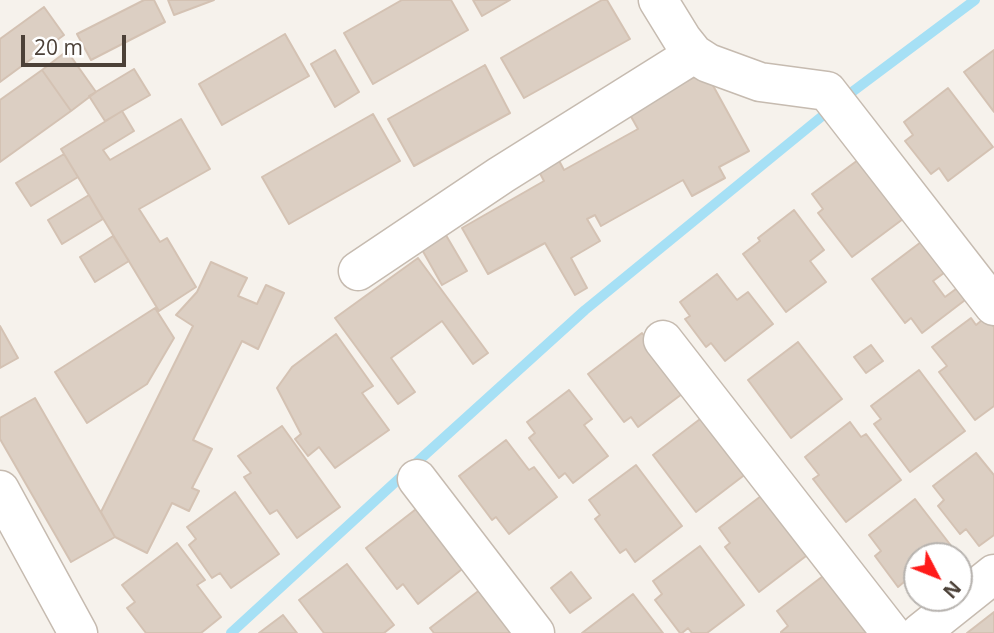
<!DOCTYPE html>
<style>
body{margin:0}
#map{position:relative;width:994px;height:633px;overflow:hidden;background:#f6f2ec;font-family:"Open Sans",sans-serif}
canvas{display:block}
.north{position:absolute;left:903px;top:542px;width:70px;height:70px;box-sizing:border-box;background:#fff;border:2px solid #b7b3af;border-radius:50%;rotate:132deg;font-size:19px;font-weight:700;line-height:28px;text-align:center;color:#4c4138}
.north::after{content:'';display:block;margin:auto;width:24px;height:32px;background:#ff1b1a;clip-path:polygon(50% 0,100% 100%,50% 72%,0 100%)}
.scale{position:absolute;left:21px;top:35px;width:105px;height:32px;box-sizing:border-box;border:4px solid #4c4138;border-top:0;padding-left:9px;font-size:21px;line-height:24px;white-space:nowrap;color:#4c4138;-webkit-text-stroke:5px #fff;paint-order:stroke}
</style>
<div id="map">
<canvas width="994" height="633"></canvas>
<div class="north">N</div>
<div class="scale">20 m</div>
</div>
<script>
const context = document.querySelector('canvas').getContext('2d');
context.lineJoin = 'round';
const toPath = rows => new Path2D(rows.map(r => 'M' + r).join(''));
function stroke(path, color, width, dash) { context.strokeStyle = color; context.lineWidth = width; context.lineCap = dash ? 'butt' : 'round'; context.setLineDash(dash || []); context.stroke(path); }
function fill(path, color) { context.fillStyle = color; context.fill(path, 'evenodd'); }
const stream = toPath([
 [231,633,427,453,585,310,848,95,975,0]
]);
const building = toPath([
 [144,0,154,0,165,22,91,60,77,34,144,0],
 [168,0,214,0,174,15,168,0],
 [402,0,451,0,468,30,373,84,344,33,402,0],
 [473,0,510,0,482,16,473,0],
 [602,0,607,0,630,39,524,98,501,58,602,0],
 [44,7,64,35,0,82,0,39,44,7],
 [285,34,309,76,222,125,199,84,285,34],
 [335,50,359,92,335,107,311,64,335,50],
 [994,50,994,112,964,72,994,50],
 [67,51,96,92,71,111,42,70,67,51],
 [485,65,510,113,414,166,388,119,485,65],
 [134,69,150,95,105,121,89,96,134,69],
 [42,70,71,111,0,162,0,100,42,70],
 [705,71,749,151,719,167,725,178,692,196,683,180,601,226,595,215,587,219,600,241,571,258,587,288,575,295,545,243,488,274,462,228,544,181,535,164,555,153,564,170,638,129,629,113,705,71],
 [948,88,993,147,948,181,939,168,931,174,905,141,913,135,904,122,948,88],
 [122,111,134,131,103,150,110,160,181,119,210,169,139,209,160,242,167,238,196,287,159,311,61,149,122,111],
 [373,114,400,161,289,224,262,177,373,114],
 [64,154,78,177,31,206,16,183,64,154],
 [858,160,903,219,852,257,818,213,823,209,812,194,858,160],
 [89,195,103,219,62,244,48,220,89,195],
 [794,210,824,250,810,261,826,282,786,312,743,254,760,241,758,238,794,210],
 [440,225,467,271,442,285,416,239,440,225],
 [113,236,129,261,95,282,80,257,113,236],
 [925,239,948,270,933,281,945,297,960,286,969,297,922,333,911,318,905,323,872,279,925,239],
 [418,258,488,353,473,364,442,321,391,358,415,392,398,404,335,318,418,258],
 [211,262,247,278,238,296,257,304,266,285,284,293,258,349,242,341,193,440,212,449,192,488,199,491,189,511,172,503,147,553,115,537,101,512,193,326,176,315,197,292,211,262],
 [717,274,737,300,748,292,773,324,725,361,711,343,706,347,685,319,690,316,680,302,717,274],
 [155,308,174,338,147,384,87,423,55,372,155,308],
 [986,317,994,327,994,406,975,420,939,372,947,366,932,347,971,318,976,325,986,317],
 [0,326,18,358,0,368,0,326],
 [642,333,686,391,638,427,631,417,624,422,588,374,642,333],
 [336,334,373,386,362,393,389,430,335,468,319,447,308,456,295,439,301,434,277,388,292,367,336,334],
 [798,342,842,399,791,438,748,380,798,342],
 [871,345,883,361,866,373,854,357,871,345],
 [919,370,965,431,910,472,874,424,881,419,871,406,919,370],
 [569,390,592,419,584,425,608,456,573,483,565,473,559,478,529,438,535,433,527,422,569,390],
 [35,398,115,537,71,562,0,439,0,418,35,398],
 [704,416,747,473,696,512,653,455,704,416],
 [850,422,861,437,866,434,901,480,846,522,813,479,819,475,805,457,850,422],
 [282,426,340,507,297,538,277,510,270,514,244,477,251,473,238,456,282,426],
 [506,440,529,470,534,467,557,497,509,534,496,517,492,520,459,476,506,440],
 [976,453,994,475,994,535,979,546,966,529,960,534,938,506,944,500,933,486,976,453],
 [636,465,682,526,635,562,626,549,620,553,595,519,600,515,589,500,636,465],
 [235,492,279,554,231,588,220,573,212,578,189,545,196,539,187,527,235,492],
 [765,493,810,553,759,592,725,547,730,543,719,528,765,493],
 [915,499,959,556,917,556,917,598,904,582,898,587,875,556,881,551,869,535,915,499],
 [420,506,466,566,418,604,403,584,397,589,366,548,420,506],
 [177,543,205,580,197,585,221,617,201,633,146,633,127,608,135,602,122,585,177,543],
 [700,546,744,605,707,633,692,633,688,628,682,633,680,633,655,600,662,594,653,581,700,546],
 [347,564,394,625,384,633,324,633,299,600,347,564],
 [571,572,591,598,570,613,551,588,571,572],
 [827,573,871,633,781,633,781,632,788,626,777,611,827,573],
 [481,589,515,633,434,633,430,628,481,589],
 [633,594,663,633,582,633,633,594],
 [994,612,994,633,967,633,994,612],
 [283,615,297,633,259,633,283,615]
]);
const minor = toPath([
 [658,0,682,39,694,54,708,63,760,82,827,91,994,306],
 [358,271,501,175,694,54],
 [663,340,891,633],
 [417,479,535,633],
 [0,490,78,633],
 [920,633,994,574]
]);
stroke(stream, '#a6e0f5', 10);
fill(building, '#dccfc3');
stroke(building, '#d4c2b3', 2);
stroke(minor, '#c6bbb0', 41);
stroke(minor, '#fff', 38);
</script>
